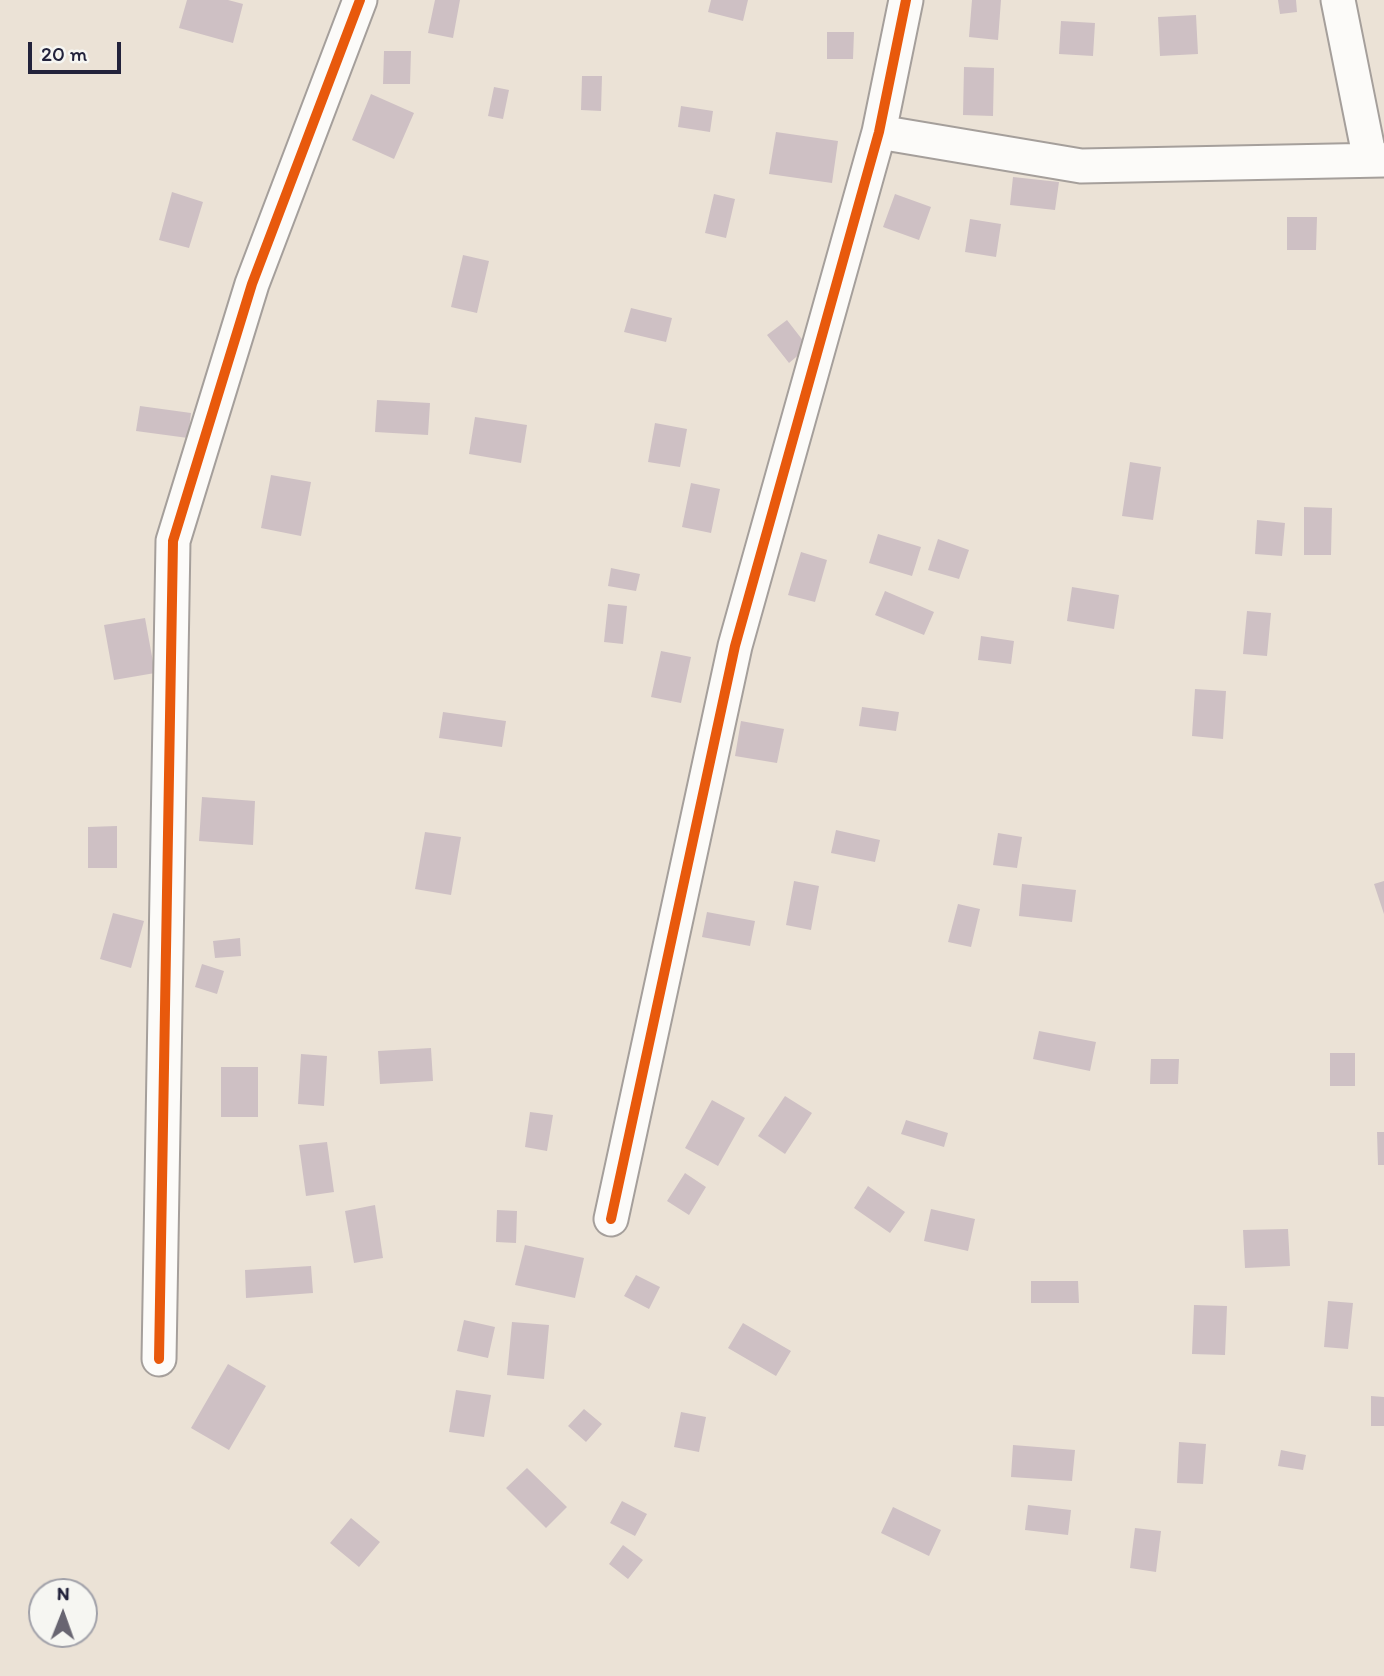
<!DOCTYPE html>
<style>
body{margin:0}
#map{position:relative;width:1384px;height:1676px;overflow:hidden;background:#ebe2d6;font-family:Itim,sans-serif}
canvas{display:block}
.north{position:absolute;left:28px;top:1578px;width:70px;height:70px;box-sizing:border-box;background:#f6f6f2;border:2px solid #a1a1a9;border-radius:50%;rotate:1deg;font-size:19px;font-weight:700;line-height:28px;text-align:center;color:#22223b}
.north::after{content:'';display:block;margin:auto;width:24px;height:32px;background:#686571;clip-path:polygon(50% 0,100% 100%,50% 72%,0 100%)}
.scale{position:absolute;left:28px;top:42px;width:93px;height:32px;box-sizing:border-box;border:4px solid #22223b;border-top:0;padding-left:9px;font-size:21px;line-height:24px;white-space:nowrap;color:#22223b;-webkit-text-stroke:5px #f6f6f2;paint-order:stroke}
</style>
<div id="map">
<canvas width="1384" height="1676"></canvas>
<div class="north">N</div>
<div class="scale">20 m</div>
</div>
<script>
const context = document.querySelector('canvas').getContext('2d');
context.lineJoin = 'round';
function fill(path, color) { context.fillStyle = color; context.fill(path, 'evenodd'); }
const toPath = rows => new Path2D(rows.map(r => 'M' + r).join(''));
function stroke(path, color, width, dash) { context.strokeStyle = color; context.lineWidth = width; context.lineCap = dash ? 'butt' : 'round'; context.setLineDash(dash || []); context.stroke(path); }
const building = toPath([
 [187,0,228,0,243,4,233,43,179,28],
 [435,0,460,0,453,38,428,33],
 [711,0,748,0,743,21,708,12],
 [972,0,1001,0,998,40,969,37],
 [1278,0,1296,0,1297,12,1280,14],
 [1196,15,1198,54,1160,56,1158,17],
 [1061,21,1095,23,1093,56,1059,54],
 [827,32,854,32,853,59,827,59],
 [384,51,411,51,410,84,383,84],
 [964,67,994,68,993,116,963,115],
 [582,76,602,76,601,111,581,110],
 [494,87,509,90,503,119,488,116],
 [371,94,414,113,394,159,352,140],
 [681,106,713,111,710,132,678,127],
 [776,132,838,141,832,183,769,174],
 [1013,177,1059,182,1055,210,1010,205],
 [172,192,203,202,189,248,159,240],
 [714,194,735,199,726,238,705,233],
 [895,194,931,207,919,240,883,227],
 [1287,217,1317,217,1316,250,1287,250],
 [970,219,1001,224,996,257,965,252],
 [463,255,489,261,477,313,451,307],
 [631,308,672,318,666,342,624,332],
 [787,320,808,347,789,363,767,335],
 [377,400,430,403,428,435,375,432],
 [140,406,191,413,188,438,136,431],
 [475,417,527,425,521,463,469,454],
 [655,423,687,429,680,467,648,462],
 [1130,462,1161,467,1153,520,1122,516],
 [271,475,311,482,301,536,261,528],
 [691,483,720,489,711,533,682,527],
 [1304,507,1332,508,1331,555,1304,555],
 [1257,520,1285,523,1282,556,1255,554],
 [878,534,921,547,912,576,869,563],
 [938,539,969,550,959,579,928,570],
 [801,552,827,560,815,602,788,595],
 [611,568,640,574,636,591,608,586],
 [1072,587,1119,595,1114,629,1067,621],
 [885,591,934,612,924,635,875,615],
 [608,604,627,606,623,644,604,642],
 [1247,611,1271,613,1267,656,1243,654],
 [145,618,155,673,114,680,104,625],
 [981,636,1014,641,1011,664,978,660],
 [661,651,691,657,681,703,651,697],
 [1195,689,1226,691,1223,739,1192,736],
 [862,707,899,712,896,731,859,726],
 [443,712,506,721,502,747,439,738],
 [741,721,784,729,777,763,735,756],
 [202,797,255,801,253,845,199,841],
 [117,826,117,868,88,868,88,827],
 [836,830,880,840,875,862,831,853],
 [425,832,461,837,451,895,415,889],
 [998,833,1022,837,1017,868,993,865],
 [794,881,819,886,811,930,786,925],
 [1384,881,1384,914,1374,884],
 [1022,884,1076,890,1072,922,1019,916],
 [958,904,980,909,971,947,948,942],
 [707,912,755,921,750,946,702,937],
 [113,913,144,921,131,968,100,959],
 [240,938,241,956,215,958,213,941],
 [202,964,224,971,217,994,195,987],
 [1039,1031,1096,1042,1090,1071,1033,1059],
 [431,1048,433,1081,380,1084,378,1051],
 [1330,1053,1355,1053,1355,1086,1330,1086],
 [301,1054,327,1056,324,1106,298,1104],
 [1151,1059,1179,1059,1178,1084,1150,1084],
 [221,1067,258,1067,258,1117,221,1117],
 [785,1096,812,1113,785,1154,758,1136],
 [712,1100,745,1118,718,1166,685,1148],
 [530,1112,553,1115,547,1151,525,1147],
 [906,1120,948,1133,944,1147,901,1134],
 [1377,1132,1384,1132,1384,1165,1378,1165],
 [327,1142,334,1192,306,1196,299,1145],
 [685,1173,706,1187,689,1215,667,1201],
 [868,1186,905,1212,890,1233,854,1208],
 [375,1205,383,1258,354,1263,345,1211],
 [931,1209,975,1219,968,1251,924,1241],
 [497,1210,517,1211,516,1243,496,1242],
 [1288,1229,1290,1266,1245,1268,1243,1230],
 [525,1245,584,1258,575,1298,515,1285],
 [311,1266,313,1293,246,1298,245,1270],
 [636,1275,660,1287,649,1309,624,1296],
 [1031,1281,1078,1281,1079,1303,1031,1303],
 [1328,1301,1353,1303,1348,1349,1324,1347],
 [1194,1305,1227,1306,1225,1355,1192,1354],
 [464,1320,495,1327,488,1358,457,1351],
 [512,1322,549,1325,544,1379,507,1375],
 [743,1323,791,1351,776,1376,728,1348],
 [228,1364,266,1386,229,1450,191,1428],
 [456,1390,491,1395,484,1437,449,1432],
 [1371,1396,1384,1397,1384,1426,1371,1426],
 [584,1409,602,1424,586,1442,568,1426],
 [681,1412,706,1417,699,1452,674,1447],
 [1179,1442,1206,1444,1203,1484,1177,1483],
 [1013,1445,1075,1450,1072,1481,1011,1477],
 [1281,1450,1306,1455,1303,1470,1278,1466],
 [527,1468,567,1507,546,1528,506,1488],
 [622,1501,647,1514,635,1536,610,1523],
 [1028,1505,1071,1510,1068,1535,1025,1530],
 [893,1507,941,1530,929,1556,881,1533],
 [351,1518,380,1542,359,1567,330,1543],
 [1135,1528,1161,1531,1156,1572,1130,1568],
 [623,1545,643,1560,628,1579,609,1564]
]);
const minor = toPath([
 [1338,0,1370,160],
 [879,132,1081,166,1384,160],
 [611,1219,735,646,879,132,906,0],
 [159,1359,173,541,252,284,360,0]
]);
const cycleway = toPath([
 [611,1219,735,646,879,132,906,0],
 [159,1359,173,541,252,284,360,0]
]);
fill(building, '#cec0c4');
stroke(minor, '#a59f9b', 37);
stroke(minor, '#fcfbf9', 33);
stroke(cycleway, '#e8590c', 10);
</script>
